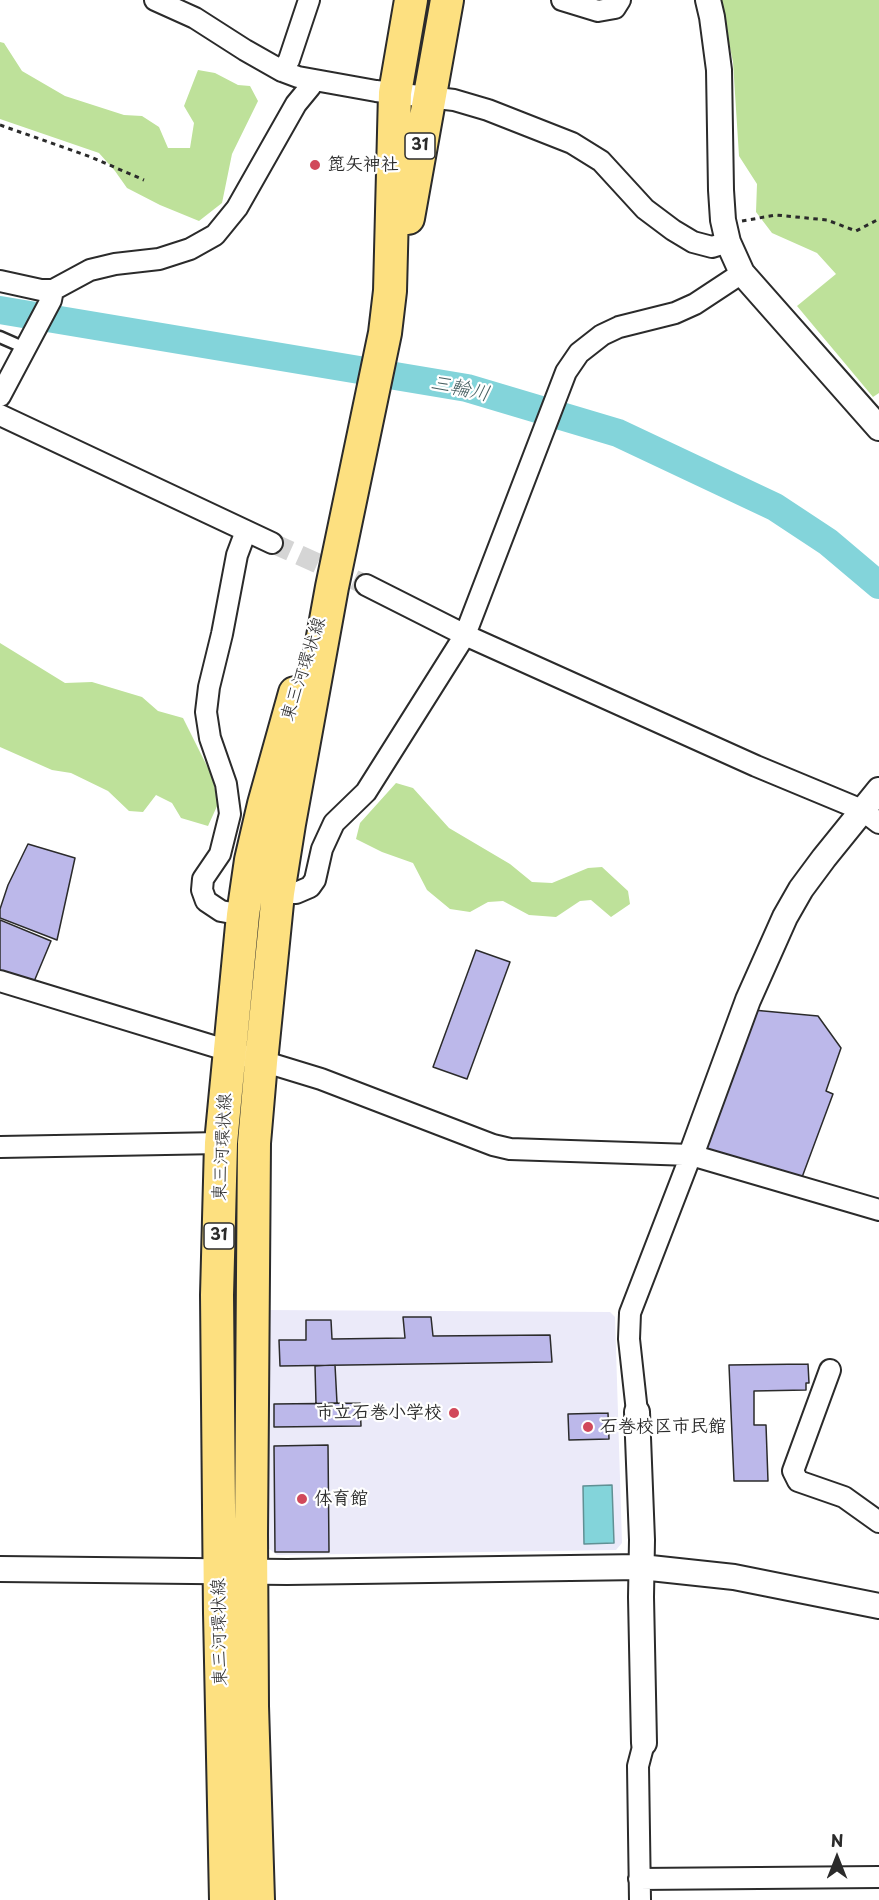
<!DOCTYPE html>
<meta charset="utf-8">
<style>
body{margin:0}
#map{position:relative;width:879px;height:1900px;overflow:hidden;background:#fff;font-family:"Playpen Sans",sans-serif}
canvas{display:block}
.north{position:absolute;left:807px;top:1828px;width:60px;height:60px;-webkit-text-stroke:4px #fff;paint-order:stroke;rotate:0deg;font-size:16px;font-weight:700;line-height:24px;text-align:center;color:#2b2b2b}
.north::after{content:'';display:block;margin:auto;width:21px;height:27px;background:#2b2b2b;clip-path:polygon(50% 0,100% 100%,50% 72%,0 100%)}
</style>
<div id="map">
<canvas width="879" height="1900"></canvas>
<div class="north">N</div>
</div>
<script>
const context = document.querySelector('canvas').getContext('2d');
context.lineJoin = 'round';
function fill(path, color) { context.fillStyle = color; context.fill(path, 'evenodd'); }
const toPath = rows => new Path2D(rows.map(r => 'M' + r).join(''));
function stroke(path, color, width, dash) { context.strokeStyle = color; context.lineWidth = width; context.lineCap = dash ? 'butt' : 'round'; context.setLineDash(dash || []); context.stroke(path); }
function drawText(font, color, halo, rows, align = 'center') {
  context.font = font + ' "Playpen Sans","Klee One",sans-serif'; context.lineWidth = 4.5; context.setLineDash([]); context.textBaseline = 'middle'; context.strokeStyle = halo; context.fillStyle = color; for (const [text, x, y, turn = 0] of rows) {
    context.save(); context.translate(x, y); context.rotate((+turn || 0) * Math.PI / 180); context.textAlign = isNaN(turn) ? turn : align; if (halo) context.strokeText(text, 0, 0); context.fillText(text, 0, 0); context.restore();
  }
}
const built = toPath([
 [265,1310,610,1312,615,1317,622,1543,616,1550,277,1555,268,1548]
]);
const green = toPath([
 [720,0,879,0,879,393,873,397,797,306,836,274,817,253,772,233,756,212,757,184,739,156,733,62],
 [0,42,4,43,22,71,65,96,124,115,142,116,159,127,168,148,190,148,194,123,184,106,198,70,215,73,238,85,250,86,258,101,232,154,222,203,199,221,160,205,127,188,115,171,99,153,0,119],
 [0,643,65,683,92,682,142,697,158,711,183,718,212,776,218,804,208,826,181,818,172,803,156,795,143,812,129,811,108,791,71,773,52,770,0,747],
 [396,783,413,788,449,828,510,864,532,882,552,883,588,868,602,867,628,891,630,904,611,917,591,900,580,901,556,917,529,915,503,901,488,902,470,912,450,909,427,890,413,863,382,852,356,839,360,823]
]);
const water = toPath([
 [612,1485,614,1543,584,1544,583,1486,612,1485]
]);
const river = toPath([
 [0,310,467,388,618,433,775,507,828,542,879,585]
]);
const building = toPath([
 [28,844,75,858,57,940,0,918,0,909,8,885,28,844],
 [0,920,51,941,33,984,0,971,0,920],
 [476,950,510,962,467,1079,433,1067,476,950],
 [753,1010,818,1016,841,1048,826,1091,833,1094,801,1180,700,1151,753,1010],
 [403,1317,431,1317,433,1336,550,1335,552,1362,280,1366,279,1340,306,1340,306,1320,331,1320,332,1339,405,1338,403,1317],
 [808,1364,809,1383,806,1383,806,1390,754,1391,754,1425,766,1425,768,1481,734,1481,729,1365,808,1364],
 [335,1365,337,1403,316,1404,315,1366,335,1365],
 [360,1403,361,1426,274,1427,274,1404,360,1403],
 [608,1413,609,1439,569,1440,568,1414,608,1413],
 [328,1445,329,1552,275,1552,274,1446,328,1445]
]);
const minorTunnel = toPath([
 [272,543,366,585]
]);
const path = toPath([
 [0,125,91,157,144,180],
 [742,221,776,215,827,220,856,231,879,219]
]);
const service = toPath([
 [0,337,25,348]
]);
const minor = toPath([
 [155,0,195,18,245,50,282,71,298,77,376,91,454,100,488,110,572,143,601,161,645,209,673,230,693,242,712,247,728,242],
 [562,0,598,11,615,8,620,0],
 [282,71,289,60,309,0],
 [0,281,41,290,53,290,90,270,115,264,159,259,190,249,215,235,237,208,296,104,310,87,313,80],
 [0,396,51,300,53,290],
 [0,415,272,543],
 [366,585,465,635,756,766,862,810,879,823],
 [278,893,296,893,310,887,315,880,322,849,334,823,366,792,465,635,566,372,579,353,602,335,619,327,675,313,695,304,742,273],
 [243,915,221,911,206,901,202,890,203,879,220,854,230,814,226,784,210,738,206,712,209,687,222,634,237,555,246,531],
 [0,981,321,1079,493,1145,510,1149,691,1155,879,1210],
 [0,1147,221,1143],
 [830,1370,793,1471,798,1481,844,1497,879,1522],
 [637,1412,629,1339,630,1313,691,1155],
 [639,1879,879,1877],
 [640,1900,638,1766,644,1743]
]);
const tertiary = toPath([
 [708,0,712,17,719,70,721,190,723,220,728,242,742,273,879,428],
 [691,1155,748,1000,785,917,801,889,824,858,879,790],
 [637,1412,642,1540,641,1597,644,1743],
 [0,1569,287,1572,641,1567,734,1577,879,1606]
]);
const primary = toPath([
 [408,218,447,0],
 [226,1900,220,1613,217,1295,221,1143,243,915,251,860,264,804,295,693],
 [258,1900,252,1706,251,1534,254,1143,261,1062,278,893,289,824,332,587,385,333,390,291,395,93,411,0]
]);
const markers = [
 [315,165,6,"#d1495b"],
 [454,1413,6,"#d1495b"],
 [588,1427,6,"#d1495b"],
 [302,1499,6,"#d1495b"]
];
const shields = [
 [420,146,30],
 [219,1236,30]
];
const shieldNames = [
 ["31",420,146],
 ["31",219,1236]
];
const poiNames = [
 ["箆矢神社",327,165],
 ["市立石巻小学校",442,1413,"right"],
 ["石巻校区市民館",600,1427],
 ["体育館",314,1499]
];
const streetNames = [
 ["東三河環状線",304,669,-72],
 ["東三河環状線",223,1147,-87],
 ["東三河環状線",220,1632,-91]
];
const waterNames = [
 ["三輪川",460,389,12]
];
fill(built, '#ebeaf9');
fill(green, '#bee19a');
fill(water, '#83d4da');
stroke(water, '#609094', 1.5);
stroke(river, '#83d4da', 28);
fill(building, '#bcb8ea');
stroke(building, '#2b2b2b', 1.5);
stroke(minorTunnel, '#d5d5d5', 20, [20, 10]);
stroke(service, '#2b2b2b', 15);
stroke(minor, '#2b2b2b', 24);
stroke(tertiary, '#2b2b2b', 28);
stroke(primary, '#2b2b2b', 36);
stroke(path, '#2b2b2b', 3, [4.5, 4.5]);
stroke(service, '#fff', 10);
stroke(minor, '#fff', 20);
stroke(tertiary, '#fff', 24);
stroke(primary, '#fde080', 32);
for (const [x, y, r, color] of markers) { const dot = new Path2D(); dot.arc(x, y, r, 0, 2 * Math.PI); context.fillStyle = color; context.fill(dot); stroke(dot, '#fff', 2); }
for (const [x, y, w] of shields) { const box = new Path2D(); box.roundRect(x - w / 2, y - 13, w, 26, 4.5); context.fillStyle = '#fff'; context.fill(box); stroke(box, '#2b2b2b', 1.5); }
drawText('bold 16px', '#2b2b2b', null, shieldNames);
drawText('bold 18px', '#2b2b2b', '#fff', poiNames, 'left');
drawText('18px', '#2b2b2b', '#fff', streetNames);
drawText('italic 20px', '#455e60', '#fff', waterNames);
</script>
